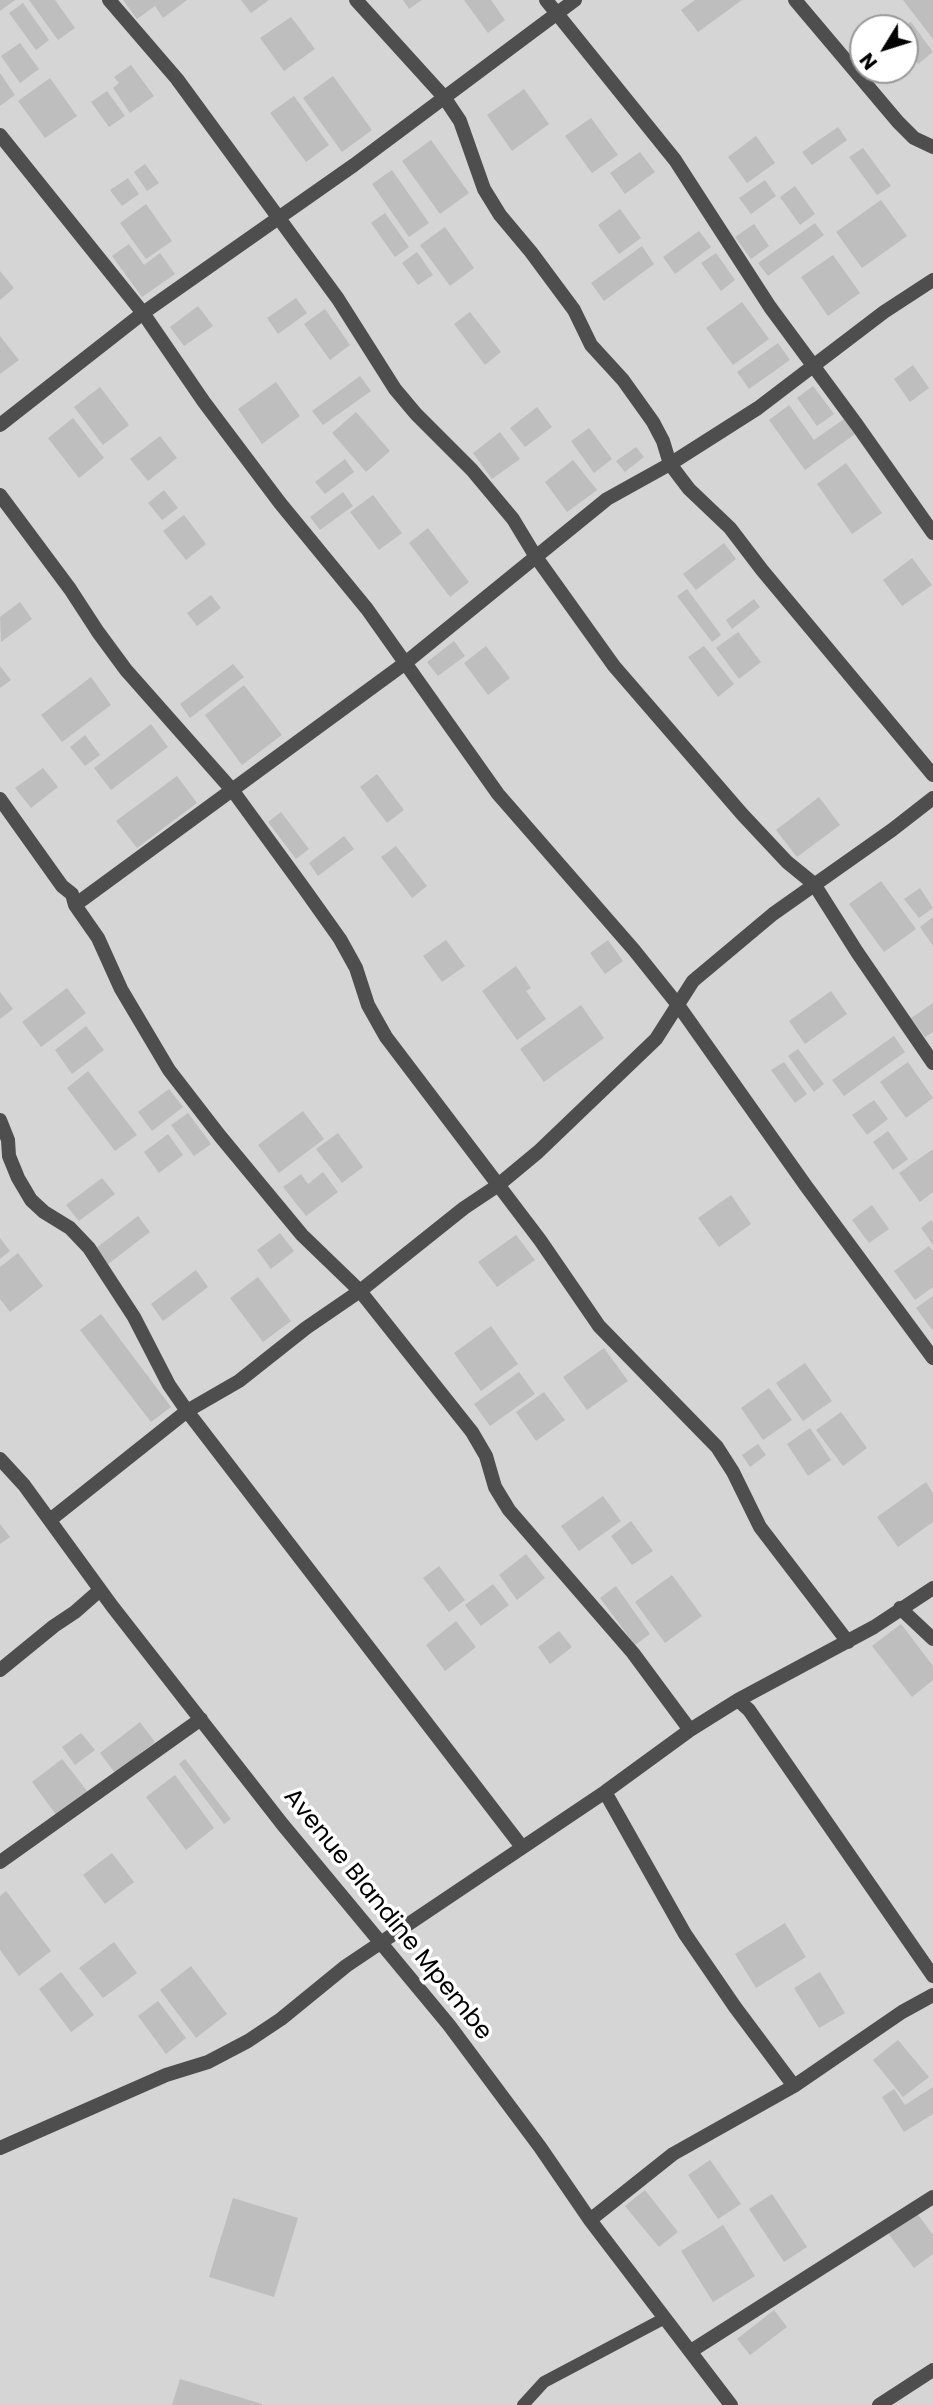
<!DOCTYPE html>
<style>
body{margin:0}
#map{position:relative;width:933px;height:2405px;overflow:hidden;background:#fff;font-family:Poppins,sans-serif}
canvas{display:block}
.north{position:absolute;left:849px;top:14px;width:70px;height:70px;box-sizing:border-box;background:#fff;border:2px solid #999;border-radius:50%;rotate:232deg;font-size:19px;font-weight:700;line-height:28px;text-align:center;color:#000}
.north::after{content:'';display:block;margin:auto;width:24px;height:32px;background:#000;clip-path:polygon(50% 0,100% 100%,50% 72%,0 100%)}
</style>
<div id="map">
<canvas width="933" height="2405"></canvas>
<div class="north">N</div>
</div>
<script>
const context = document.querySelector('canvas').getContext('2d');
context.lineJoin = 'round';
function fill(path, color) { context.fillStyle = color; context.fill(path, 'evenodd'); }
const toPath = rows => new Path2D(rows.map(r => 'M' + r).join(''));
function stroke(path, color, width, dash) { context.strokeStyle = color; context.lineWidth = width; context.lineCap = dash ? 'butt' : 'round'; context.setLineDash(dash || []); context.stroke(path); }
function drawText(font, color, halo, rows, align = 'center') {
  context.font = font + ' Poppins,sans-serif'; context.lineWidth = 7; context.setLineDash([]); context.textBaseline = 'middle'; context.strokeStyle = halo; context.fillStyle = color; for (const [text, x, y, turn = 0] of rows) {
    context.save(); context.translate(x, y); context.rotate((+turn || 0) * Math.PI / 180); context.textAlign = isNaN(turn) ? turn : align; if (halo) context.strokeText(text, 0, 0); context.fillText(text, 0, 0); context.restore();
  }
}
const green = toPath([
 [0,0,933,0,933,2405,0,2405],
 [863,28,905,28,905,70,863,70]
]);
const building = toPath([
 [0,0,15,0,0,11],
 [29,0,55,0,75,28,58,40],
 [123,0,187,0,163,18,155,6,137,19],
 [241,0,269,0,251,13],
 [403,0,422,0,409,9],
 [464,0,491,0,505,20,488,33],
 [695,0,742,0,698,32,681,10],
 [903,0,933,0,933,39],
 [23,3,49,40,36,50,9,13],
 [291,17,315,49,284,71,260,38],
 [911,22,933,52,918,64,905,48,905,26],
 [20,43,39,69,20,83,1,56],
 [131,65,154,96,130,113,113,88,119,83,114,77],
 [0,73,15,95,0,106],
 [333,76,372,130,342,152,303,98],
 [50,78,77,116,45,138,18,101],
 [524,89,549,124,512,151,487,115],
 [107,91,125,116,109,127,91,102],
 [294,96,329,145,306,162,270,113],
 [591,118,618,155,592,173,565,136],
 [838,127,847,140,812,165,802,152],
 [756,136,775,163,747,183,728,157],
 [431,140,469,193,440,214,402,161],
 [863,148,891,186,877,195,849,157],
 [640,152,655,172,625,194,610,173],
 [145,164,159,183,147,191,134,172],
 [392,170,429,223,409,237,372,184],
 [128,178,139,194,122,206,110,190],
 [765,180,776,196,751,214,739,198],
 [795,186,815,214,800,225,780,197],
 [881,200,907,236,862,268,836,232],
 [146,204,172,241,146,259,120,223],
 [620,209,641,238,619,254,598,225],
 [385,213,409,247,395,257,371,223],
 [815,223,824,235,768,276,758,263],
 [754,224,769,246,751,259,735,237],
 [445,227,474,268,450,286,420,245],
 [699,231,711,247,675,274,663,257],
 [129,244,144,265,160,253,175,274,142,297,112,256],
 [642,246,654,264,604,301,591,283],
 [417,252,433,275,418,285,402,263],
 [716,253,735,280,721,291,701,263],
 [833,255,860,293,828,316,801,277],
 [0,271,14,288,0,300],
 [296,298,307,313,278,334,267,318],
 [742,302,769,339,733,365,706,328],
 [198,306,213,326,184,346,170,327],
 [325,309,350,345,330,360,304,324],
 [470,312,501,352,485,365,454,324],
 [0,336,19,360,0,374],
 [778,343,790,360,749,389,737,372],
 [913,365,929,388,910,402,894,379],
 [360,376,371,391,323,425,312,411],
 [276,382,300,416,262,444,238,409],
 [813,386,834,414,817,426,797,398],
 [100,387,129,425,103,445,74,407],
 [789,405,814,440,844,419,855,434,805,470,769,420],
 [537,407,552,427,525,447,510,428],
 [356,412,390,451,366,472,332,433],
 [73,418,104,458,79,478,48,438],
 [589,428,612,459,594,473,571,441],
 [500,432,520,459,492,479,473,453],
 [160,436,177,458,148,481,130,459],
 [636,447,644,457,625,472,616,461],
 [345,459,354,472,325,494,315,482],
 [573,460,597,490,567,512,545,482],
 [846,463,882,513,852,534,817,484],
 [164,490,178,508,162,520,148,503],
 [343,492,353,506,320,530,310,517],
 [373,495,402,533,379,550,350,512],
 [184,515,206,544,186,560,163,531],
 [428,528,469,582,450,597,409,543],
 [724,543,736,559,696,590,683,574],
 [912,558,932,585,902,606,883,580],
 [687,589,721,635,712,642,677,596],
 [211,595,221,608,197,626,187,613],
 [754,599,760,607,732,629,726,620],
 [20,602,32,619,1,642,0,617],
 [738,632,761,662,739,679,716,648],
 [454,641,465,656,438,676,427,662],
 [486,646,510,678,488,695,464,663],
 [704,646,734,684,718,697,688,657],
 [233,664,244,677,190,718,180,704],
 [0,666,11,680,0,688],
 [91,677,111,705,62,742,41,715],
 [244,685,282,735,242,765,205,715],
 [151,724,168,747,111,790,94,768],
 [85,735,100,755,85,766,70,747],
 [43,768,58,787,31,808,15,788],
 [377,774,404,810,387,823,360,787],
 [177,776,197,803,137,848,116,821],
 [819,797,840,825,797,857,776,830],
 [281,812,309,849,296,859,268,822],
 [344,836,354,849,318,876,309,863],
 [396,846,427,886,412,898,381,857],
 [881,881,916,929,884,952,849,904],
 [920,888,933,908,919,918,904,899],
 [933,917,933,946,920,927],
 [446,940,465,966,442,982,423,956],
 [608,940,623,961,605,974,590,953],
 [516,966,531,988,526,991,546,1019,517,1040,482,991],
 [67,988,86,1013,41,1047,22,1022],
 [831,991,847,1014,805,1044,789,1021],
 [0,992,13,1009,0,1019],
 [933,1003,933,1032,925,1037,911,1018],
 [581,1005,604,1038,544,1082,520,1049],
 [86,1026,104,1050,72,1074,55,1050],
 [894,1036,905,1052,844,1096,832,1080],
 [798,1049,824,1084,814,1092,788,1056],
 [784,1062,807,1094,795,1103,771,1070],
 [908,1062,933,1098,906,1118,880,1082],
 [88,1071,137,1135,115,1151,67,1088],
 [169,1089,183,1107,152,1131,138,1112],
 [874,1100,888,1119,867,1135,852,1115],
 [303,1111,324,1139,279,1173,258,1145],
 [188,1113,211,1144,194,1156,171,1125],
 [888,1131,908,1159,893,1170,873,1142],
 [338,1133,363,1167,342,1183,316,1149],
 [168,1134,183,1155,159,1173,144,1152],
 [933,1149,933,1192,920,1202,899,1173],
 [323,1172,338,1192,306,1216,283,1187,301,1174,308,1184],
 [102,1178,115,1194,79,1221,66,1205],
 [731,1195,751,1224,719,1247,698,1218],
 [872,1205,889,1229,869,1243,852,1220],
 [138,1216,150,1232,108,1264,96,1248],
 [931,1220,933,1223,933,1245,921,1228],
 [280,1233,294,1251,271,1269,257,1250],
 [516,1235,535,1260,497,1287,478,1262],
 [0,1238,10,1251,0,1259],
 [929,1246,933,1251,933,1287,915,1300,894,1271],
 [18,1253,43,1286,10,1312,0,1299,0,1267],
 [196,1270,208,1287,163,1321,151,1304],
 [258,1277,291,1321,263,1342,230,1298],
 [933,1296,933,1331,916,1308],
 [101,1314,171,1407,151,1422,80,1330],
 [491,1326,518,1364,481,1391,454,1353],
 [604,1348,628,1381,587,1410,563,1377],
 [805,1363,832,1401,803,1421,776,1383],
 [519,1372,535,1394,490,1426,474,1404],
 [769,1388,792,1420,763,1440,741,1408],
 [544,1392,565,1420,536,1441,516,1412],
 [841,1412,867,1448,843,1466,816,1430],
 [810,1428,831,1460,808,1476,787,1444],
 [758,1444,766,1455,750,1467,742,1455],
 [926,1482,933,1493,933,1522,898,1547,877,1517],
 [603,1496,621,1521,579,1551,561,1526],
 [631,1521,653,1551,632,1565,611,1536],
 [0,1524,10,1537,0,1544],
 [526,1554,545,1578,517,1600,499,1575],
 [439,1566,465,1600,449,1612,423,1578],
 [672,1575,702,1616,665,1643,635,1602],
 [493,1584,509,1605,481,1626,465,1605],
 [616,1586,650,1634,635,1645,600,1598],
 [456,1621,476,1647,445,1671,426,1645],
 [901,1624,933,1666,933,1680,912,1697,872,1646],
 [559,1631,572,1647,550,1664,538,1647],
 [140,1722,155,1742,115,1773,100,1753],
 [81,1733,95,1750,75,1765,62,1747],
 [62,1759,88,1792,57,1816,32,1782],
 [185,1759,231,1819,224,1824,179,1764],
 [175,1775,214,1828,186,1850,146,1797],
 [112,1853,134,1882,105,1904,83,1875],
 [6,1891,51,1951,19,1976,0,1950,0,1896],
 [785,1923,806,1957,756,1988,735,1954],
 [114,1942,137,1973,103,1998,79,1968],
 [191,1966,227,2014,196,2038,160,1990],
 [61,1972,94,2015,71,2032,39,1989],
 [820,1972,845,2013,819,2028,794,1988],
 [158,2001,186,2038,166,2054,138,2016],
 [898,2040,929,2077,903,2097,873,2060],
 [933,2087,933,2114,904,2132,882,2097,894,2089,905,2105],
 [710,2160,741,2204,718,2219,688,2175],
 [645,2190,678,2232,659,2247,625,2206],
 [772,2194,807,2247,784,2262,749,2209],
 [233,2198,298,2218,274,2297,209,2277],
 [916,2212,933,2235,933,2254,914,2268,888,2233],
 [723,2225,755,2276,713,2302,681,2251],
 [774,2310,787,2327,750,2355,737,2339],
 [180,2379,262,2404,262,2405,172,2405]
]);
const service = toPath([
 [523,2405,544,2382,665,2318]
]);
const minor = toPath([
 [109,0,177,79,338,299,395,389,416,414,472,470,513,519,536,557,614,666,742,814,787,862,814,884,857,952,933,1063],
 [356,0,444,97,460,121,484,189,500,215,531,252,574,310,591,345,623,380,653,422,663,441,670,464,689,489,730,528,762,570,933,775],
 [546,0,675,160,770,307,857,425,933,533],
 [795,0,898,122,914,138,933,147],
 [0,135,143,313,204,402,280,503,367,609,498,794,634,950,678,1005,806,1186,933,1358],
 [0,425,143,313,354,165,575,0],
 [0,495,70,589,98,632,126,670,233,791,303,887,340,939,356,968,368,1005,386,1037,540,1240,599,1326,717,1447,733,1472,760,1527,848,1642],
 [0,799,62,886,72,894,75,905,404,664,607,499,670,464,758,408,884,312,933,280],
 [75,905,98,938,121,989,169,1070,220,1136,302,1235,360,1291,472,1432,486,1456,495,1487,509,1510,633,1653,690,1730],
 [0,1120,8,1140,9,1156,18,1178,31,1200,44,1212,70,1228,89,1248,134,1317,169,1385,187,1411,522,1847],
 [0,1459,24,1485,112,1606,283,1825,449,2025,540,2147,590,2220,731,2405],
 [50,1520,187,1411,239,1381,306,1328,360,1291,464,1208,497,1186,538,1152,656,1039,693,981,773,914,892,830,933,798],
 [900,1608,933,1639],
 [0,1670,54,1626,75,1612,100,1590],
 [738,1700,749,1710,933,1976],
 [605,1792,685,1934,735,2007,794,2086],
 [0,1862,201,1719],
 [0,2148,166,2075,208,2062,248,2041,281,2019,346,1966,605,1792,690,1730,738,1700,874,1627,933,1588],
 [590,2220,673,2154,794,2086,902,2012,933,1995],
 [691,2351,933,2197],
 [879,2405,933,2370]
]);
const streetNames = [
 ["Avenue Blandine Mpembe",387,1915,51]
];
fill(green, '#d5d5d5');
fill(building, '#bebebe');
stroke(service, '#4e4e4e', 12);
stroke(minor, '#4e4e4e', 14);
drawText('24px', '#000', '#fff', streetNames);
</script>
